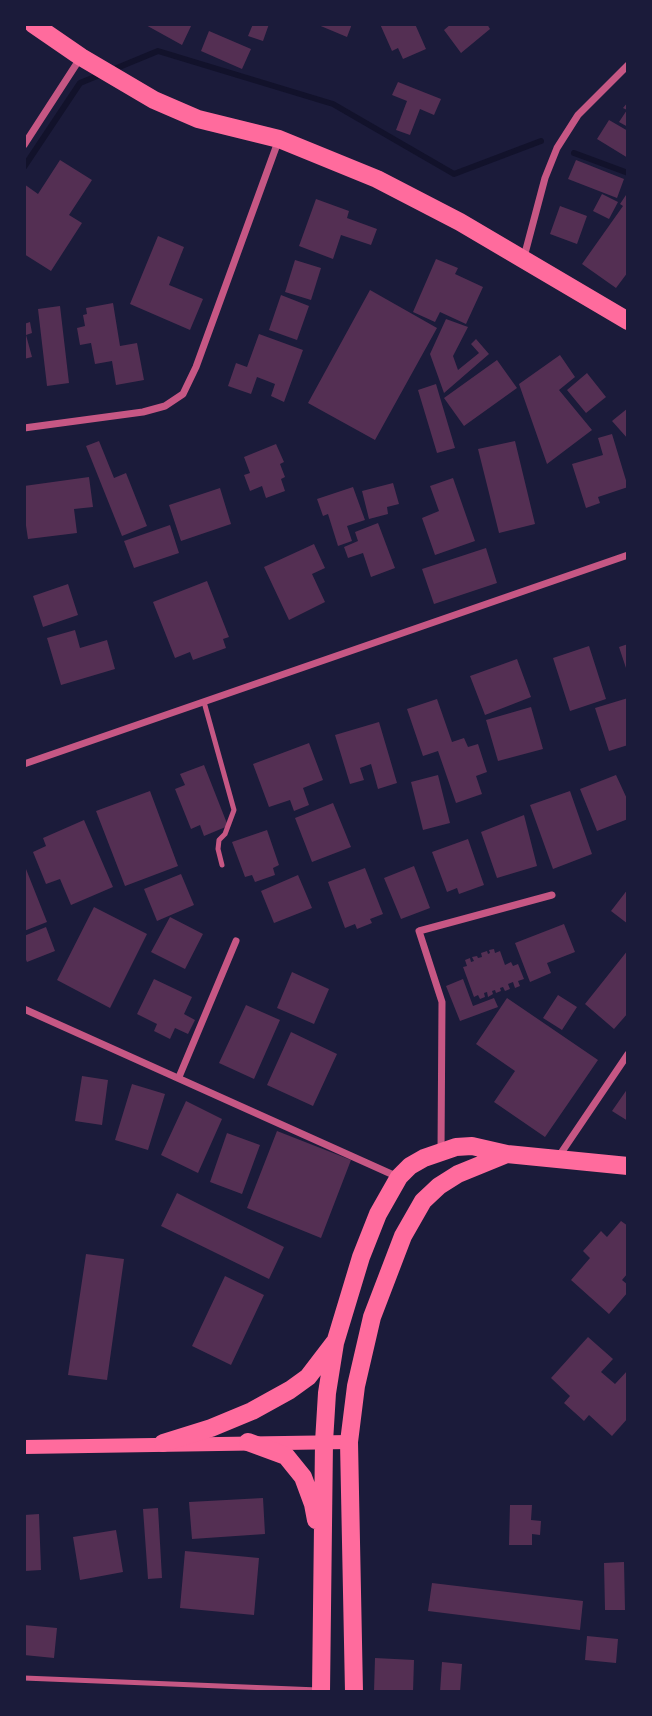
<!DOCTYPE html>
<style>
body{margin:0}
#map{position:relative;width:652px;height:1716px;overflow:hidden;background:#1b1b3a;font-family:Rubik,sans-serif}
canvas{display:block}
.frame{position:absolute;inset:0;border:26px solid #1b1b3a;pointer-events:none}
</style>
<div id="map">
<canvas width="652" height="1716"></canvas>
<div class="frame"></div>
</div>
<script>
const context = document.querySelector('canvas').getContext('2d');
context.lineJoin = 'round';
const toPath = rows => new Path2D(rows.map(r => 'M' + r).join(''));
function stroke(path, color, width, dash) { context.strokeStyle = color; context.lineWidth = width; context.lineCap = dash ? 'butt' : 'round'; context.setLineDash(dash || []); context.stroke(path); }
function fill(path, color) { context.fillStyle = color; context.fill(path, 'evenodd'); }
const stream = toPath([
 [112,70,158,51,333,104,454,174,541,141],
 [574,153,628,173],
 [24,167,80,83,102,74]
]);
const building = toPath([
 [144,24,192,24,182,45],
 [253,24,269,24,263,41,248,36],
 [316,24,352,24,347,37],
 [380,24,415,24,426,49,403,59,398,48,392,51],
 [451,24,487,24,490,29,461,53,444,30],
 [209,31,251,49,242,69,201,51],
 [398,82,441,99,434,115,420,109,410,135,396,130,407,101,392,95],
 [628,102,628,127,619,122,627,110,623,108],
 [609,120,628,131,628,158,597,139],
 [60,160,92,180,69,215,82,223,51,271,24,254,24,184,38,194],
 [576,160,624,179,617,198,568,179],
 [628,192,628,272,616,288,582,264,623,206,620,204],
 [602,194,618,202,609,219,593,211],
 [316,199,349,211,347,218,377,229,371,245,341,235,333,259,299,246],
 [560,206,587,216,577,244,550,234],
 [158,236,184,247,169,285,203,299,190,330,130,304],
 [436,259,458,268,455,274,483,287,466,324,440,312,435,322,413,312],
 [295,260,321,268,311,300,285,292],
 [370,290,437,328,375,440,308,403],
 [281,295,309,306,297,340,269,330],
 [113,303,120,346,137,343,144,380,116,385,112,361,95,364,91,343,80,345,77,328,85,326,83,315,87,314,86,308],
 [60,306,69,383,47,386,38,309],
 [446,319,468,327,453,356,458,370,479,353,471,344,476,339,489,354,444,393,430,354],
 [30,322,32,333,26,335,32,357,24,359,24,324],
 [259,334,303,350,284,402,271,396,275,384,257,377,251,394,228,386,236,363,247,367],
 [560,355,575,377,559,390,592,430,547,464,519,384],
 [497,360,517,388,464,426,444,398],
 [587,373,606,397,586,413,567,390],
 [436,384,455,448,437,453,418,390],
 [628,408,628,439,612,421],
 [612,434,628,487,598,497,600,503,586,508,572,464,603,455,598,438],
 [99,441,114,478,126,473,147,526,122,536,86,446],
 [515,441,535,524,499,533,478,449],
 [276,444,284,462,280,464,285,477,281,479,285,491,266,498,262,486,250,491,244,475,250,473,244,457],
 [89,477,93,507,74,509,77,533,28,539,24,512,24,486],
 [453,478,475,541,435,555,422,518,439,511,430,486],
 [393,483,399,504,387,507,388,514,369,519,362,491],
 [353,487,365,520,347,526,352,541,338,546,328,514,323,516,317,499],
 [220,488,231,524,181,541,169,505],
 [378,523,395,568,371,577,363,553,348,558,344,547,358,541,355,532],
 [170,525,179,553,134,568,124,541],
 [314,544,325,568,312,574,325,602,289,620,264,567],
 [486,548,497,583,434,604,422,569],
 [207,581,229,637,223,639,226,648,193,660,190,652,175,658,153,602],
 [68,584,78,615,43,627,33,596],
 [75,630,80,648,107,640,115,669,61,685,47,638],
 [628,644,628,671,627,671,619,647],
 [589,646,606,699,570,711,553,658],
 [517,659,531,697,485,715,470,676],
 [628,698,628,745,609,751,595,708],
 [437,699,452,742,464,738,468,747,478,744,487,772,476,776,482,794,456,803,438,751,423,756,407,709],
 [531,707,543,749,498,761,486,720],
 [379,722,397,783,378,789,371,764,360,768,364,780,350,784,335,735],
 [309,743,323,780,303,788,309,805,294,811,290,800,269,807,253,764],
 [204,765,228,826,204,836,200,825,191,829,175,789,185,785,180,774],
 [438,775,450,823,423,830,411,782],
 [616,775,628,801,628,819,597,831,580,789],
 [150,791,178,866,125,886,96,811],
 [570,791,592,854,553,869,530,805],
 [333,803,351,847,312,862,295,818],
 [524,815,537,866,497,878,481,832],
 [84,820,113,887,71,905,60,879,46,884,33,852,46,846,43,838],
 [267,830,279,865,273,868,275,875,255,882,252,875,245,877,232,842],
 [468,839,484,885,459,894,457,888,447,892,432,852],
 [24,864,47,922,24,931],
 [414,866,430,908,401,919,384,878],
 [365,868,383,914,370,919,372,923,357,929,355,924,345,928,328,882],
 [181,874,194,905,157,921,144,889],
 [298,875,312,908,274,923,261,891],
 [628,889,628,924,611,911],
 [94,907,147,934,110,1008,57,980],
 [170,917,203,934,185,969,151,952],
 [564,924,575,952,547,963,551,973,530,982,515,943],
 [46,927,55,951,27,962,24,955,24,936],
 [494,949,495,953,500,951,505,965,511,962,513,966,518,964,524,979,518,981,520,986,515,988,513,982,508,984,510,989,505,991,503,987,500,988,501,991,496,993,495,990,492,991,493,994,488,997,487,992,484,993,485,997,480,999,478,995,474,997,463,967,467,966,465,960,470,958,471,962,474,961,472,957,477,956,478,958,482,957,481,953,487,951,488,954,490,953,489,950],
 [628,950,628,1013,614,1029,585,1004],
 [292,972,329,989,314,1024,277,1008],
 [154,979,192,997,184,1014,195,1020,188,1034,175,1028,170,1039,154,1031,157,1024,137,1014],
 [463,979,473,1006,494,998,498,1007,460,1021,446,986],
 [558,995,577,1007,562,1030,543,1018],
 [507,998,598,1060,545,1137,494,1102,515,1071,476,1044],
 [246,1005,280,1020,254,1079,219,1063],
 [291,1032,337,1054,313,1106,267,1085],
 [82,1076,108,1080,102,1125,75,1121],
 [132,1084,165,1094,148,1150,115,1140],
 [628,1088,628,1121,612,1111],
 [186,1101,222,1119,198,1173,161,1155],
 [277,1131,351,1160,321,1238,247,1208],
 [227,1133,260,1145,242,1194,210,1182],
 [177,1193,284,1247,269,1279,161,1226],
 [621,1221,628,1226,628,1273,622,1280,628,1285,628,1292,609,1314,571,1280,590,1258,583,1251,601,1231,607,1237],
 [86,1254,124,1259,107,1380,68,1375],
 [225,1276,264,1295,231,1365,192,1346],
 [588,1337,613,1359,601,1372,615,1384,628,1370,628,1418,612,1436,589,1415,584,1421,564,1403,570,1396,551,1378],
 [263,1498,265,1534,192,1539,189,1502],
 [510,1505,532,1505,531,1520,541,1521,540,1535,532,1534,532,1545,509,1545],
 [158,1508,162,1578,148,1579,143,1509],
 [39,1514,41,1570,24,1571,24,1515],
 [116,1530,123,1572,80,1580,73,1537],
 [185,1551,259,1558,254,1615,180,1608],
 [624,1562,625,1610,605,1610,604,1563],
 [432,1583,583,1601,580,1630,428,1611],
 [24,1625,57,1628,54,1658,24,1655],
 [587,1636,618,1639,616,1663,585,1660],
 [375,1658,414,1660,413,1692,374,1692],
 [442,1662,462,1664,460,1692,440,1692]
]);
const service = toPath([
 [204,702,234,810,225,834,219,840,218,849,222,865],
 [24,1678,318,1690]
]);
const minor = toPath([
 [24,145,81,57],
 [524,257,545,178,557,148,578,115,628,65],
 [24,428,143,412,165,406,183,394,196,367,279,139],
 [24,764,628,555],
 [24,1009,398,1177],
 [179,1077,236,941],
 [441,1151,442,1002,419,931,552,895],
 [557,1159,628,1054]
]);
const secondary = toPath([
 [24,1447,349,1442]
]);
const primary = toPath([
 [33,24,81,57,154,100,198,119,279,139,377,179,460,222,628,321],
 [248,1442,286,1456,303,1477,313,1504,316,1520],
 [163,1443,211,1428,252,1411,290,1390,308,1377,334,1343],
 [321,1692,324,1442,327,1393,335,1343,361,1257,378,1214,399,1177,410,1166,424,1158,456,1147,472,1146,507,1154,628,1166],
 [354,1692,349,1442,356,1386,372,1317,403,1236,423,1201,439,1186,458,1174,507,1154]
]);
stroke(stream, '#12122b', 6);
fill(building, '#542f53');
stroke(service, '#c65784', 5);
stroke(minor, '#c65784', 7);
stroke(secondary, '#ff6b9d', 14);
stroke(primary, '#ff6b9d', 18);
</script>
